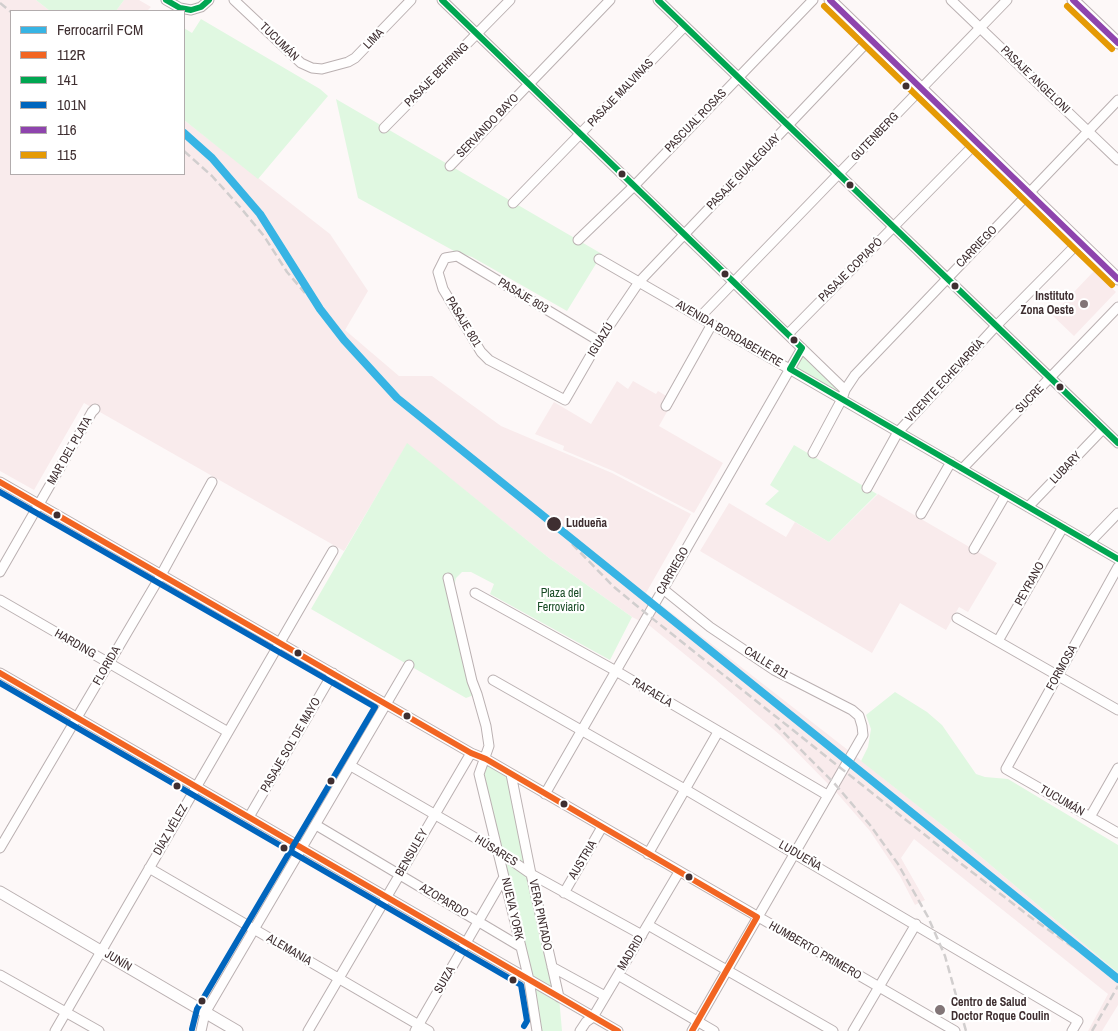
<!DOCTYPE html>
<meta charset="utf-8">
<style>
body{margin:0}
#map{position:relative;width:1118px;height:1031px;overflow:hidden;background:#fdf8f8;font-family:"Archivo Narrow",sans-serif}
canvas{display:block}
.legend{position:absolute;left:10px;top:10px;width:175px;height:165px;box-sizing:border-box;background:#fff;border:1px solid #b2acad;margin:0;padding:6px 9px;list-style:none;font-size:15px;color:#3f2f31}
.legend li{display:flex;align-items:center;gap:10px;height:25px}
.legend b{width:25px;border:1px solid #b2acad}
</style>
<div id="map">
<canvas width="1118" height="1031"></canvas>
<ul class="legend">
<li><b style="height:6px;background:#37b4e4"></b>Ferrocarril FCM</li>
<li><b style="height:6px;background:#f26522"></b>112R</li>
<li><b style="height:6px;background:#00a651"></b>141</li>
<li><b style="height:6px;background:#0065bd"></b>101N</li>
<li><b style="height:6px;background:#8e44ad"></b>116</li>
<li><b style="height:6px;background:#e59a05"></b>115</li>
</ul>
</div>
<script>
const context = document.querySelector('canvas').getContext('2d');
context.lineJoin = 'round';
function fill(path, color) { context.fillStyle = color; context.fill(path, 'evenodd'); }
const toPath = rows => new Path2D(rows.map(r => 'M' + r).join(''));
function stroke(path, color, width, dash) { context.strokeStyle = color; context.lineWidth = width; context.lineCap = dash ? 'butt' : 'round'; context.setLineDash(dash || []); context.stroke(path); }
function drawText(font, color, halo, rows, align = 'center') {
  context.font = font + ' "Archivo Narrow",sans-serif'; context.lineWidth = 4.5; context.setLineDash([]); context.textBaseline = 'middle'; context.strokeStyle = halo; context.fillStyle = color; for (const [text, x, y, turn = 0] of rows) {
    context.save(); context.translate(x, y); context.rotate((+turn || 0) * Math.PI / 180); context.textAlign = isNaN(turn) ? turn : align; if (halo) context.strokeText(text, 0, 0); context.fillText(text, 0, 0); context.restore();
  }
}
const built = toPath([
 [0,0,36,0,50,11,11,11,11,174,184,174,184,120,330,234,368,291,345,330,399,376,432,376,501,426,612,473,691,514,646,593,844,747,961,840,1118,973,1118,1005,1102,1031,1088,1031,1108,994,914,839,901,858,925,900,915,905,900,876,870,831,836,792,780,735,715,679,650,626,632,617,549,558,407,444,344,551,84,403,34,490,0,471],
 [124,0,139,0,151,7,147,11,116,11],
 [1094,271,1116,292,1074,336,1052,315],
 [617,381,628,389,633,381,656,394,658,391,668,397,668,410,659,426,723,463,694,513,613,471,563,450,564,446,535,434,554,402,591,424],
 [878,494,997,563,968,612,959,607,946,630,900,603,872,653,700,551,729,503,786,537,795,522,829,542]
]);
const green = toPath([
 [36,0,124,0,116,11,50,11],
 [201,19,320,89,328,96,258,179,184,120,184,28,192,33],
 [336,99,602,254,567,311,472,257,454,251,358,198],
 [803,354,839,389,839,391,837,392,796,369,795,366],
 [407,443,549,558,632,617,610,660,490,594,494,584,471,572,462,572,456,578,454,586,479,693,466,698,311,609],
 [794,445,877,494,829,542,765,504,779,491,770,485],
 [895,692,927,712,942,725,976,774,985,777,1008,779,1118,845,1118,973,961,840,861,761,868,747,871,729,866,715],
 [486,759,511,774,559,997,562,1031,537,1031,479,774]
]);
const minor = toPath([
 [166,0,180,8,191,10,201,7,209,0],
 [234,0,301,63,312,68,322,69,348,62,355,58,411,0],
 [442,0,845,390],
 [658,0,1118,443],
 [951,0,1118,160],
 [384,128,510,0],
 [450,166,610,0],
 [513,203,685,26],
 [578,240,634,186,813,0],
 [599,259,1118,559],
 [700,317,1007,0],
 [788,334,977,142],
 [599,341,457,256,445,258,438,272,443,289,481,352,489,360,565,400,599,341,639,282,870,39],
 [666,406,712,324],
 [813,453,842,399,845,390,855,375,1118,100],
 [962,469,1118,307],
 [0,482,471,753,486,759,955,1031],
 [867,488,898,432,996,326,1080,241],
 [1028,507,1103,429],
 [921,514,951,462],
 [1090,542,1118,513],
 [974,549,1006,494],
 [1118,567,1006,769,1118,833],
 [0,572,92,412,95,409],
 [448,578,472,681,477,694,486,726,489,746,479,774,529,980,537,1031],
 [663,589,710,627,774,670,852,710,859,716,862,726,863,735,692,1031],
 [475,593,616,671,827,795],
 [0,600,228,732],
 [957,618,1118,710],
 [998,641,1063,527],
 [0,673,618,1031],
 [493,680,688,791,1078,1021,1072,1031],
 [351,766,498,851,531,874,642,935],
 [511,774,531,874,559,997],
 [545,794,802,348],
 [249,817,333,673],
 [1090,817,1118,768],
 [316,825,521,947],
 [0,848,161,575,212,482],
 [648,854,718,732],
 [149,868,429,1031],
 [564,893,602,827],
 [648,925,833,1031],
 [552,967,605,996],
 [0,975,99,1031],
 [618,975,714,1031],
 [55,1031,333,551],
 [201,1031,205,1013,409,665],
 [308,1031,471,753],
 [415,1031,504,877],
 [580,1031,586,1022,593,1017,679,872],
 [853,1031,916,924]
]);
const major = toPath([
 [830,0,1118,279],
 [1073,0,1118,43],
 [0,892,237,1031]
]);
const rail = toPath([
 [0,3,11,12],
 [184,151,212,176,240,207,264,236,287,272,305,293],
 [572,544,614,587,648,615,959,862,1033,919,1073,947],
 [775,724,834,783,870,825,898,864,928,917,945,956,966,1031],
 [1092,1031,1118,986]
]);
const bus1 = toPath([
 [0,482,471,753,486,759,757,917,692,1031],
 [0,673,618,1031]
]);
const bus2 = toPath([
 [166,0,180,8,191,10,201,7,209,0],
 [442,0,802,348,790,369,1118,559],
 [658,0,1118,443]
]);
const bus3 = toPath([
 [0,492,375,707,197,1009,192,1029],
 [0,683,521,985,527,1021,524,1026]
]);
const bus4 = toPath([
 [830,0,1118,279],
 [1073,0,1118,43]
]);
const bus5 = toPath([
 [824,6,1112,285],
 [1067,6,1112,49]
]);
const rail1 = toPath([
 [184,133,212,158,260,214,320,309,344,340,397,398,1118,979]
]);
const markers = [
 [906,86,4.5,"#3f2f31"],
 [622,174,4.5,"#3f2f31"],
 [850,185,4.5,"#3f2f31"],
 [725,274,4.5,"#3f2f31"],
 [955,286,4.5,"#3f2f31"],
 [1084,304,5,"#827577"],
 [794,340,4.5,"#3f2f31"],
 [1060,387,4.5,"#3f2f31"],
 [57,515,4.5,"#3f2f31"],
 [554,524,8,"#3f2f31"],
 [298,653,4.5,"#3f2f31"],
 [407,716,4.5,"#3f2f31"],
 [331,781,4.5,"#3f2f31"],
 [177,786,4.5,"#3f2f31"],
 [564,804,4.5,"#3f2f31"],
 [284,848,4.5,"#3f2f31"],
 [689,877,4.5,"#3f2f31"],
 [513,980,4.5,"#3f2f31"],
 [202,1001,4.5,"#3f2f31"],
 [940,1010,6,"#827577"]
];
const streetNames = [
 ["LIMA",374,39,-46],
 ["TUCUMÁN",279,42,44],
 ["PASAJE BEHRING",437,75,-45],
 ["PASAJE ANGELONI",1035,80,44],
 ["PASAJE MALVINAS",621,93,-46],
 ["PASCUAL ROSAS",696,121,-46],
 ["SERVANDO BAYO",488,126,-46],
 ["GUTENBERG",875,137,-46],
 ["PASAJE GUALEGUAY",744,172,-46],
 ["CARRIEGO",977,247,-46],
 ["PASAJE COPIAPÓ",851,270,-45],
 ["PASAJE 803",523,296,31],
 ["PASAJE 801",463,322,59],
 ["AVENIDA BORDABEHERE",729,334,30],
 ["IGUAZÚ",601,340,-58],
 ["VICENTE ECHEVARRÍA",945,381,-47],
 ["SUCRE",1030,399,-46],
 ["MAR DEL PLATA",70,451,-60],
 ["LUBARY",1066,468,-46],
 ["CARRIEGO",673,571,-60],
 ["PEYRANO",1030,584,-61],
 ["HARDING",75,644,30],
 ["CALLE 811",766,663,32],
 ["FLORIDA",107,666,-60],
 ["FORMOSA",1062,668,-61],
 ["RAFAELA",652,693,31],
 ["PASAJE SOL DE MAYO",291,745,-60],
 ["TUCUMÁN",1062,801,30],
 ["DÍAZ VÉLEZ",171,830,-60],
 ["HÚSARES",496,851,32],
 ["BENSULEY",412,853,-60],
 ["LUDUEÑA",800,856,30],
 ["AUSTRIA",583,860,-59],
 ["AZOPARDO",444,901,31],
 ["NUEVA YORK",512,909,77],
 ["VERA PINTADO",540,915,78],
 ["ALEMANIA",289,950,30],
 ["HUMBERTO PRIMERO",815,951,30],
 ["MADRID",631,953,-59],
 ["JUNÍN",118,961,31],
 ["SUIZA",445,980,-60]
];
const poiNames = [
 ["Instituto",1074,297],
 ["Zona Oeste",1074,311],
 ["Centro de Salud",951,1003,"left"],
 ["Doctor Roque Coulin",951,1017,"left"]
];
const stopNames = [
 ["Ludueña",566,524]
];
const parkNames = [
 ["Plaza del",561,594],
 ["Ferroviario",561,608]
];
fill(built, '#f9ebec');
fill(green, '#e0f8e1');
stroke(minor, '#bab0b1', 11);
stroke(major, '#bab0b1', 13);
stroke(minor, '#fffefe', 9);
stroke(major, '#fffefe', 11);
stroke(rail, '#d1cece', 2.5, [8, 4]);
stroke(bus1, '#f26522', 6);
stroke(bus2, '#00a651', 6);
stroke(bus3, '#0065bd', 6);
stroke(bus4, '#8e44ad', 6);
stroke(bus5, '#e59a05', 6);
stroke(rail1, '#37b4e4', 8);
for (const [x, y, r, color] of markers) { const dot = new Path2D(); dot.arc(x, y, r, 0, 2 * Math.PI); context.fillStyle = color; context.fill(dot); stroke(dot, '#fff', 2); }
drawText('12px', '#3f2f31', '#fff', streetNames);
drawText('bold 12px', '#3f2f31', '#fff', poiNames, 'right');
drawText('bold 12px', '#3f2f31', '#fff', stopNames, 'left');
drawText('12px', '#184b25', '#fff', parkNames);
</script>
